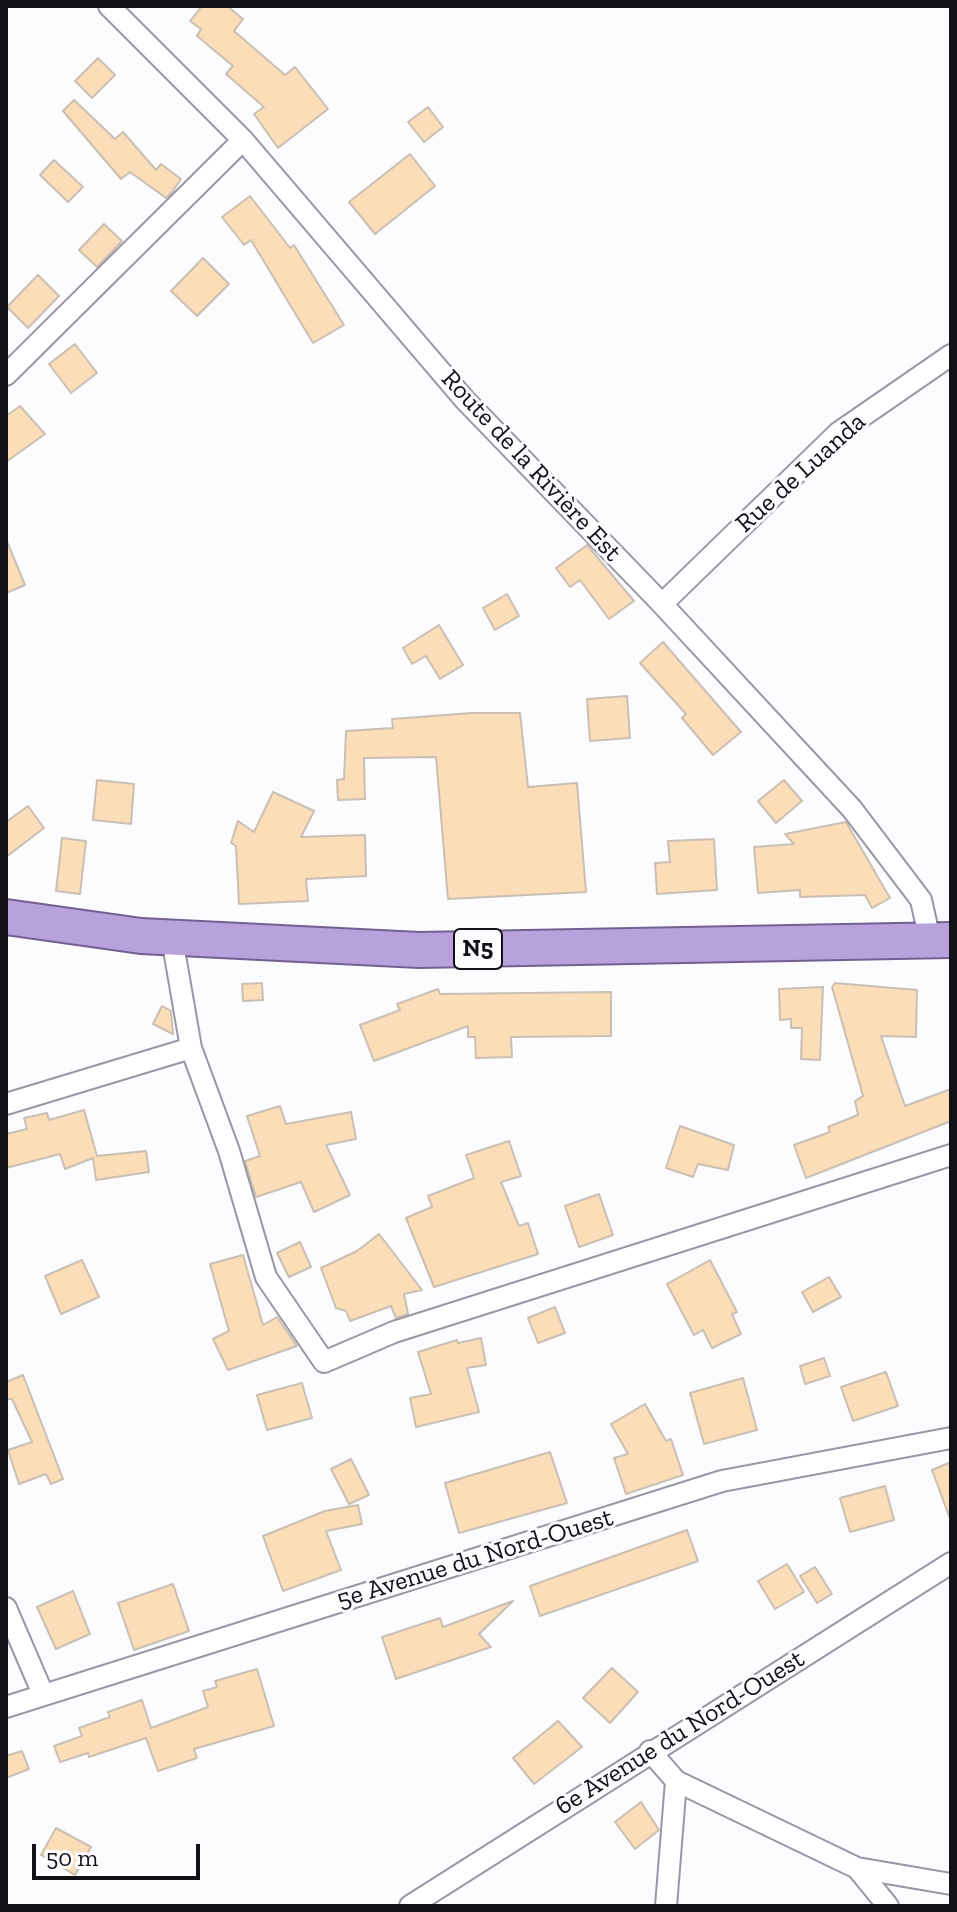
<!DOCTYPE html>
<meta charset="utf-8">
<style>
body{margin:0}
#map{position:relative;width:957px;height:1912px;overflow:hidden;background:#fcfbfe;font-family:"Zilla Slab",serif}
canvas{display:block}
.frame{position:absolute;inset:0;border:8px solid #131116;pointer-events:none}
.scale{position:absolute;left:32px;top:1844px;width:168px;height:36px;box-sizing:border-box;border:4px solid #131116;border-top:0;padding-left:10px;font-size:24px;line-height:28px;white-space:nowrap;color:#131116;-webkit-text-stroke:6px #fcfbfe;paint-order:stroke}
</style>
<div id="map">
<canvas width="957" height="1912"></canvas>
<div class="frame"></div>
<div class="scale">50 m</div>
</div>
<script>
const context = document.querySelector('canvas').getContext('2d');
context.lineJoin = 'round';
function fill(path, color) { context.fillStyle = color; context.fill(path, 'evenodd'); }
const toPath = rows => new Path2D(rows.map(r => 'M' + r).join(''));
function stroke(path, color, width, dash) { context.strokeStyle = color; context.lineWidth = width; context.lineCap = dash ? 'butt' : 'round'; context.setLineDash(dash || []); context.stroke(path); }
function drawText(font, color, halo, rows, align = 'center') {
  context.font = font + ' "Zilla Slab",serif'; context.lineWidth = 6; context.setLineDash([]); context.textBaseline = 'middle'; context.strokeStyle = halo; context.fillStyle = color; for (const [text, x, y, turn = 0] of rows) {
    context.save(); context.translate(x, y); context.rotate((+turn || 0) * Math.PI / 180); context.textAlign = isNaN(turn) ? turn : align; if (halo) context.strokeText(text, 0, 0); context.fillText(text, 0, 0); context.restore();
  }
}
const building = toPath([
 [202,6,227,6,243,19,234,31,285,75,295,67,328,109,278,148,254,114,264,107,226,74,233,66,197,36,201,29,190,21,202,6],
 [98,58,115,75,92,98,75,81,98,58],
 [74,100,115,139,123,132,156,170,161,164,181,179,173,191,166,198,130,172,121,179,63,111,74,100],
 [428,107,443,127,424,142,408,122,428,107],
 [410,154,435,186,375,234,349,202,410,154],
 [54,160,83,187,68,202,40,175,54,160],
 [250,196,290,248,294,245,344,325,313,343,251,240,244,245,222,217,250,196],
 [104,224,122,241,97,267,79,250,104,224],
 [203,258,229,284,197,316,171,291,203,258],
 [38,275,59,296,28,328,7,307,38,275],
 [75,344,97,373,71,393,49,364,75,344],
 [20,406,45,434,6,462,6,416,20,406],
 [6,539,25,585,6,593,6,539],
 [587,545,634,601,609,619,580,580,570,587,556,568,587,545],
 [507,594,519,616,495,630,483,608,507,594],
 [439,625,463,665,440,679,426,656,412,664,403,648,439,625],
 [663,642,741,732,713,755,682,718,686,714,640,663,663,642],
 [627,696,630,738,590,741,587,699,627,696],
 [472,713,520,713,528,787,577,783,586,892,448,899,436,757,364,758,365,799,338,800,337,780,344,779,346,731,393,728,392,719,472,713],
 [97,780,134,784,131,824,93,820,97,780],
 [784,780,802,801,776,823,758,801,784,780],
 [273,792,314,811,301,837,365,835,366,876,306,879,308,901,239,904,236,846,231,843,238,821,254,832,273,792],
 [28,806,44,828,6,857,6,822,28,806],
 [846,822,890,898,872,908,865,895,800,897,800,890,758,893,754,847,794,844,785,834,846,822],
 [62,838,86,841,80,894,56,891,62,838],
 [714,839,717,890,657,894,655,863,670,862,668,841,714,839],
 [262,983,263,1000,243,1001,242,984,262,983],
 [835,983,917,990,916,1037,881,1036,905,1106,951,1089,951,1121,806,1178,794,1145,830,1132,828,1127,858,1115,855,1101,863,1096,832,987,835,983],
 [823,987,820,1060,801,1059,802,1028,791,1028,791,1019,780,1020,779,989,823,987],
 [438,989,440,994,611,992,611,1036,511,1037,512,1057,476,1058,475,1037,468,1037,468,1026,374,1061,360,1025,400,1010,397,1004,438,989],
 [162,1006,171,1011,173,1034,153,1024,162,1006],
 [280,1106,286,1124,351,1112,356,1139,326,1145,350,1195,314,1212,301,1182,256,1197,245,1161,260,1156,247,1116,280,1106],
 [84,1110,97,1156,146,1151,149,1172,96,1180,93,1158,65,1169,60,1154,6,1168,6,1134,27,1129,24,1118,47,1113,49,1120,84,1110],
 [680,1126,734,1145,728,1170,698,1164,693,1177,666,1168,680,1126],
 [509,1141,521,1176,501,1182,519,1226,528,1223,538,1254,434,1287,406,1218,432,1207,428,1196,474,1178,466,1155,509,1141],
 [599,1194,613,1235,579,1247,565,1206,599,1194],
 [379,1234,422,1290,404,1294,408,1314,396,1318,391,1306,350,1321,346,1311,336,1308,321,1268,357,1251,379,1234],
 [300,1242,311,1267,289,1277,277,1253,300,1242],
 [243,1255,263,1325,277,1317,297,1346,228,1370,213,1339,229,1331,210,1264,243,1255],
 [82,1260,99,1297,61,1314,45,1276,82,1260],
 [710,1260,737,1312,732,1314,741,1334,712,1348,703,1330,694,1335,667,1284,710,1260],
 [829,1277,841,1297,813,1312,802,1292,829,1277],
 [555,1307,565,1333,538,1343,528,1318,555,1307],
 [481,1338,486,1365,467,1368,479,1412,416,1427,410,1398,431,1394,418,1352,457,1340,458,1343,481,1338],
 [824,1358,830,1376,805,1384,800,1366,824,1358],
 [886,1372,898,1406,853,1421,841,1387,886,1372],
 [23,1375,63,1479,51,1484,46,1474,19,1484,8,1450,32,1442,12,1399,6,1399,6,1382,23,1375],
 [743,1378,757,1430,704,1444,690,1393,743,1378],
 [302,1383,312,1418,267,1430,257,1395,302,1383],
 [645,1404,666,1441,671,1439,683,1475,626,1494,614,1458,628,1454,611,1424,645,1404],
 [550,1452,567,1503,459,1533,445,1483,550,1452],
 [351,1459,369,1495,349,1504,331,1469,351,1459],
 [951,1462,951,1516,949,1516,932,1470,951,1462],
 [885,1486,894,1520,850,1532,840,1498,885,1486],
 [358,1505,362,1524,326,1531,341,1570,283,1591,263,1536,325,1511,358,1505],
 [687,1530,698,1561,540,1616,530,1586,687,1530],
 [787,1564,804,1592,775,1609,758,1581,787,1564],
 [815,1567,832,1594,817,1603,800,1576,815,1567],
 [173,1584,189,1631,134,1650,118,1603,173,1584],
 [73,1591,90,1634,56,1649,37,1607,73,1591],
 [513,1601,479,1634,491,1647,396,1679,382,1637,440,1618,443,1627,513,1601],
 [612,1668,638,1692,610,1723,583,1698,612,1668],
 [257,1669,274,1726,194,1749,197,1758,158,1771,146,1738,89,1757,88,1753,60,1762,54,1746,82,1736,79,1728,110,1717,108,1712,142,1700,151,1728,208,1707,203,1691,217,1687,215,1681,257,1669],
 [558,1721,582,1747,534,1784,513,1758,558,1721],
 [22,1751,29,1769,6,1778,6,1756,22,1751],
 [641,1802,659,1830,635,1849,615,1822,641,1802],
 [56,1828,91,1847,75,1875,41,1855,56,1828]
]);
const minor = toPath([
 [109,6,243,140,465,400,662,604,852,809,921,900,930,940],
 [6,375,243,140],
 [662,604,838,433,951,355],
 [172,938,191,1048,229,1151,266,1277,324,1362,394,1332,951,1155],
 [6,1104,191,1048],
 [6,1608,43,1694],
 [6,1707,722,1481,951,1438],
 [650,1751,676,1781,666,1906],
 [676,1781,857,1868,888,1906],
 [857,1868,951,1884],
 [410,1906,951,1563]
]);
const trunk = toPath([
 [6,917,141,936,419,950,951,940]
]);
const shields = [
 [478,949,48]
];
const shieldNames = [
 ["N5",478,949]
];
const streetNames = [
 ["Route de la Rivière Est",531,466,47],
 ["Rue de Luanda",801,473,-42],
 ["5e Avenue du Nord-Ouest",475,1559,-17],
 ["6e Avenue du Nord-Ouest",680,1733,-32]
];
fill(building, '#fbddb8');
stroke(building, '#c9bfb3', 2);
stroke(minor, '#9a96a3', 24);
stroke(trunk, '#736092', 38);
stroke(minor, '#fff', 20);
stroke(trunk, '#b8a2dc', 34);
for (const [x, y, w] of shields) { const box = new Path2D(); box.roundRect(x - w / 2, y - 20, w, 40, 6); context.fillStyle = '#fcfbfe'; context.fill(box); stroke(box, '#131116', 2); }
drawText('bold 24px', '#131116', null, shieldNames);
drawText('26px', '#131116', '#fcfbfe', streetNames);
</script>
